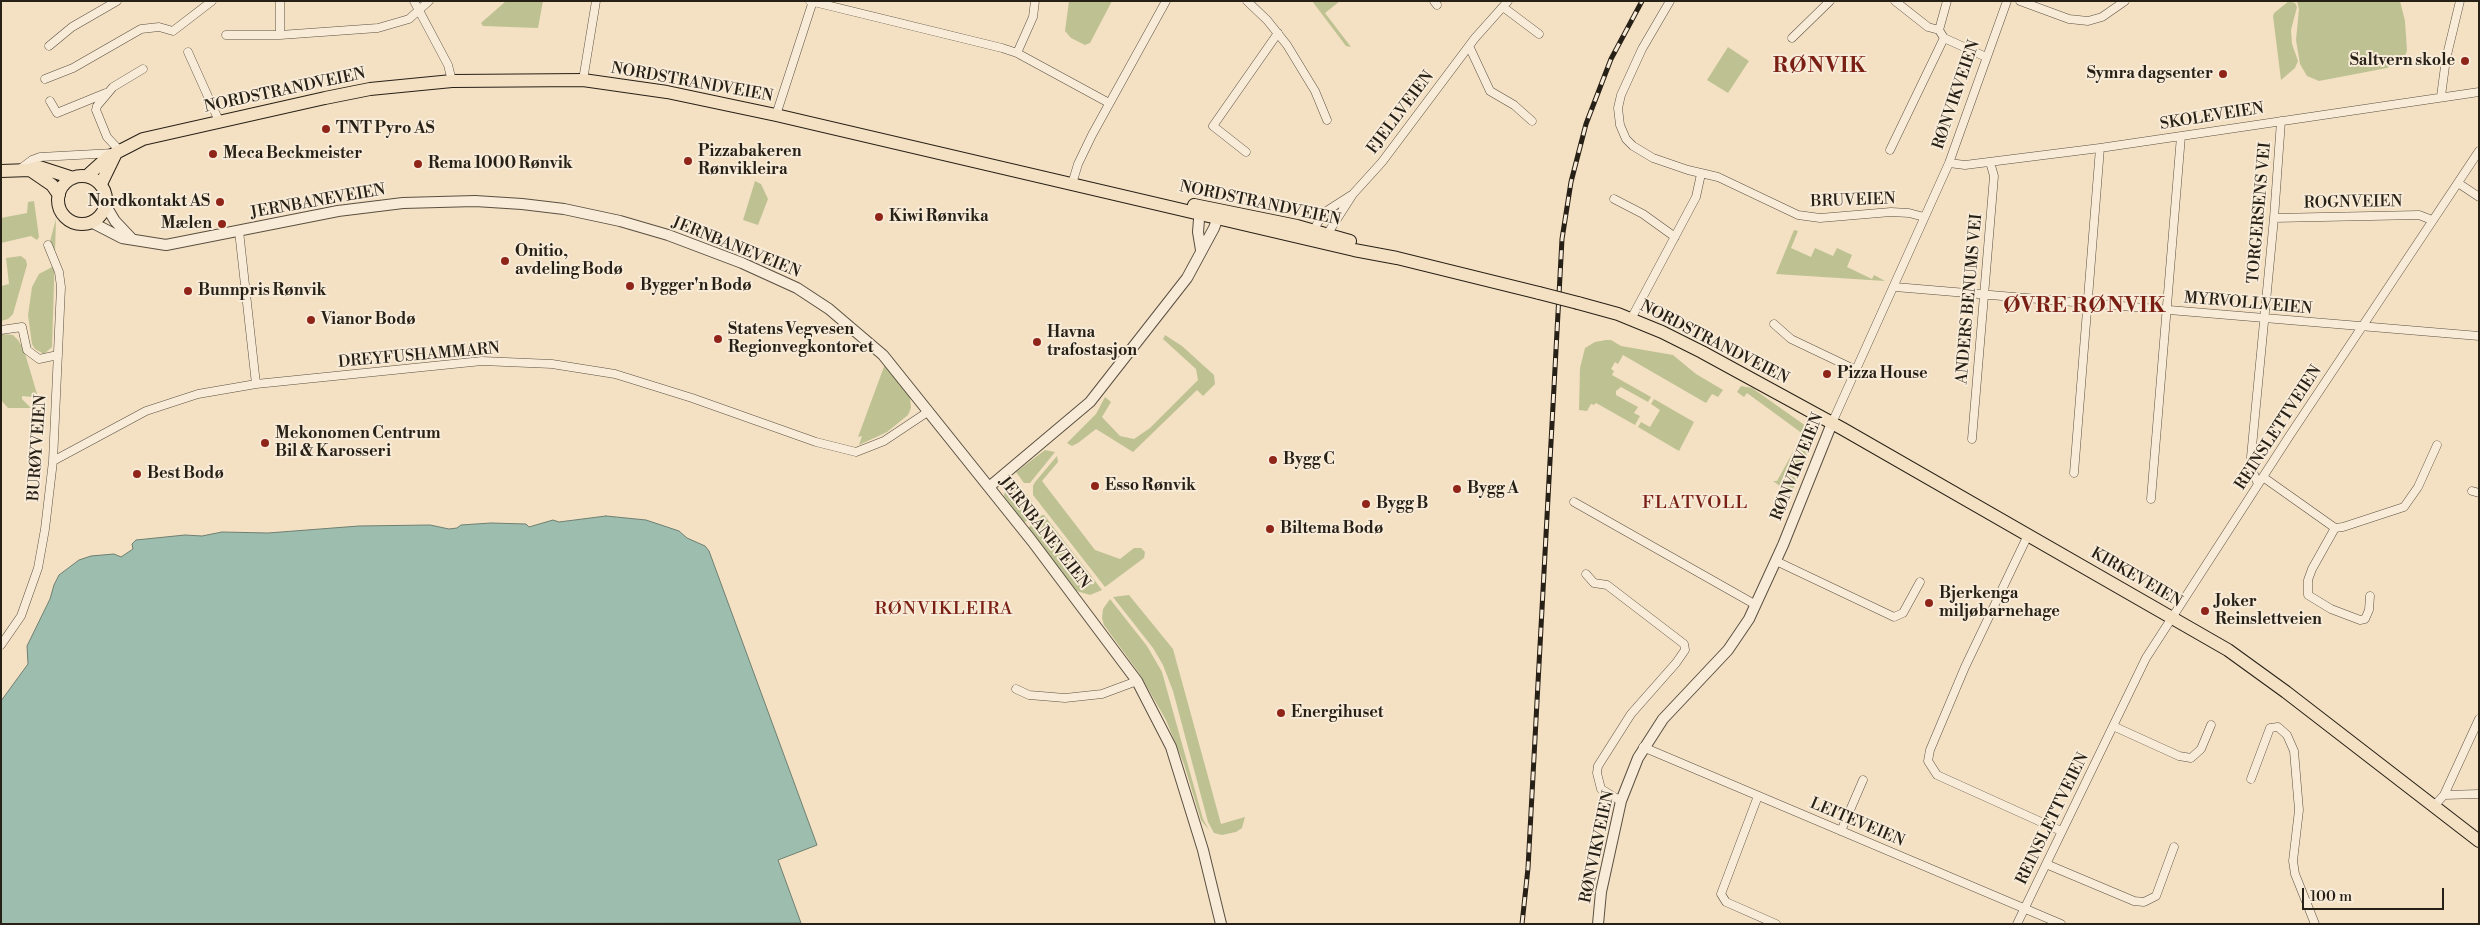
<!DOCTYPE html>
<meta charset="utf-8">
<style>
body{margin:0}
#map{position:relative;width:2480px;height:925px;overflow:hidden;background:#f4e0c3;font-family:"Libre Bodoni",serif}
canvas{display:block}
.frame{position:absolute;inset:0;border:2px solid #272016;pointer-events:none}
.scale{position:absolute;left:2302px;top:888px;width:142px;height:22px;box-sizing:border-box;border:2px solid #272016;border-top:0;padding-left:6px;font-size:15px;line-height:18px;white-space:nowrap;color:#272016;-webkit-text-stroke:4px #f8ebd8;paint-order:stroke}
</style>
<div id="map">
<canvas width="2480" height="925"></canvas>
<div class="frame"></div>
<div class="scale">100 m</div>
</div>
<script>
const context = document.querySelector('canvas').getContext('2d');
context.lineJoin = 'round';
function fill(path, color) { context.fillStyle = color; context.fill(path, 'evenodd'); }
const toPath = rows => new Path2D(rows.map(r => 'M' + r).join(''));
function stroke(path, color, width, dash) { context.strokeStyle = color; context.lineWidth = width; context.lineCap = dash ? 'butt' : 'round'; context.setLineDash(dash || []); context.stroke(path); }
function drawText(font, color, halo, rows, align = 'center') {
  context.font = font + ' "Libre Bodoni",serif'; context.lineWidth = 4; context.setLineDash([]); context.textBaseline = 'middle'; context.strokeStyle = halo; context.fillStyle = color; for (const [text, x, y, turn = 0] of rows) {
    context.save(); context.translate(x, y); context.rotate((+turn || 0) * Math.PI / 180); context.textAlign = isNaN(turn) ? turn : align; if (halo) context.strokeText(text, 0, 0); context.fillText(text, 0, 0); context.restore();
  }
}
const green = toPath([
 [506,1,543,1,538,28,483,26,481,23],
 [1069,1,1112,1,1090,43,1085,45,1071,38,1065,31],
 [1312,1,1340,1,1325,13,1351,47,1346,46],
 [2289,1,2295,3,2297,7,2291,30,2292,44,2298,61,2295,68,2281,80,2273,16,2274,13],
 [2297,1,2400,1,2405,21,2407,51,2403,60,2387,68,2319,81,2307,76,2300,64,2296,40,2299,9],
 [1728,47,1749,61,1728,93,1707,80],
 [755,181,761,184,768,199,758,225,743,220],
 [34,201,39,237,37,240,31,236,1,243,1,218,27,213,28,202],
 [56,219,52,347,44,354,35,349,32,344,28,315,32,287,39,274,52,267,52,251,49,245],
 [1794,230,1798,231,1791,248,1811,257,1815,248,1833,256,1837,248,1852,255,1847,267,1872,279,1874,275,1885,281,1776,274],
 [21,256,26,260,27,265,13,314,8,319,1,321,1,286,9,284,6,258],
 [1,334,13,335,18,340,24,350,37,394,32,397,22,396,22,399,31,408,8,408,1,400],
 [1165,335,1182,346,1214,375,1215,384,1203,396,1197,390,1133,452,1096,429,1078,443,1072,446,1067,443,1096,414,1105,397,1111,402,1102,417,1120,436,1134,439,1150,428,1198,380,1196,369,1163,339],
 [1606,340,1611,340,1621,346,1673,355,1696,374,1723,390,1718,397,1712,394,1706,403,1623,355,1618,364,1615,362,1611,369,1614,371,1612,375,1651,397,1648,402,1621,387,1616,391,1616,395,1638,407,1634,413,1640,416,1635,425,1596,403,1594,405,1591,404,1587,411,1579,410,1580,368,1585,348,1595,342],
 [885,364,910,397,911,408,908,415,887,432,859,445,862,436,858,437],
 [1741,386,1752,388,1806,426,1809,434,1809,449,1791,494,1773,481,1777,481,1803,434,1747,393,1744,397,1737,392],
 [1654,399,1694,422,1679,451,1638,427,1641,422,1650,427,1660,410,1651,404],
 [1045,450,1055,452,1030,483,1024,483,1016,472],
 [1057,456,1058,462,1042,481,1095,550,1120,559,1134,548,1141,548,1145,552,1144,558,1105,587,1033,495,1033,486,1035,482],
 [1012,476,1039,510,1024,523,1004,496,1006,484],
 [1042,515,1044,515,1102,590,1090,595,1077,591,1028,528],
 [1129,595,1173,649,1221,824,1245,817,1242,828,1236,832,1222,835,1214,833,1208,822,1173,691,1163,665,1153,648,1113,597],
 [1110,599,1147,646,1162,672,1203,819,1209,830,1201,820,1184,764,1166,720,1139,673,1104,625,1102,618,1103,609]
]);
const water = toPath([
 [606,516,646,520,679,531,687,538,705,546,709,551,817,845,778,860,801,923,1,924,1,701,28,664,27,646,50,599,54,585,59,575,79,560,91,556,114,554,121,557,133,549,132,544,136,540,185,535,202,536,222,532,268,533,359,526,430,525,449,529,457,528,461,525,491,523,526,524,529,527,553,520,559,522,606,516]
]);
const minor = toPath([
 [280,1,280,35],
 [414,1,448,65,452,81],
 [810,1,1002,48,1017,53,1109,103],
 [1247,1,1267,20,1287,45,1315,91,1327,120],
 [1434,1,1437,5],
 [1670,1,1642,49,1621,95,1618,108,1620,125,1626,139,1633,146,1653,158,1688,170,1718,177,1798,215,1820,218,1891,212,1909,213,1924,217],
 [1895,1,1928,27,1939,30],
 [1947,1,1939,30,1944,38,1986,57],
 [2020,1,2069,19,2088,21,2102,17,2125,1],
 [1503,7,1539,34],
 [226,35,280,35,378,28,409,19,429,1],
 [1792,38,1830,1],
 [49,46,72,27,117,1],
 [1469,46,1490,91,1514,105,1532,121],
 [188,52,219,121],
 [1017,53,1033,17,1035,1],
 [45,79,73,68,141,29,159,27,173,31,212,1],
 [583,80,596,1],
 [2441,96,2446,59,2460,1],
 [50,101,57,113,106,93],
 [776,115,813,1],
 [1890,150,1944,38],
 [120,151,107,137,96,110,97,106,113,87,143,69],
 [1246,152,1213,126,1278,33],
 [1949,163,1965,165,2100,148,2479,92],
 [20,169,32,160,40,157,114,153],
 [2458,183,2479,197],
 [1072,184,1078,164,1092,135,1166,1],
 [1614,199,1643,214,1675,237],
 [2274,218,2419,215,2432,220],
 [239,231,256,384],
 [1316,233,1314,230,1318,222,1328,210,1353,194],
 [1326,236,1353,194,1382,162,1475,38,1508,1],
 [1895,287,2479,336],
 [1631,319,1696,197,1701,174],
 [1774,324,1791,339,1856,370],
 [1,330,22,327,27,350,39,359,58,355],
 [1832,423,1949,163,2007,1],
 [1972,439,1994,176,1990,162],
 [53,461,146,411,198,394,256,384,482,361,552,364,615,374,692,398,816,442,856,452,884,441,929,411],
 [2074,473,2100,148],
 [2263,477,2335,528,2343,527,2404,507,2418,487,2437,445],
 [2258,484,2253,472,2251,457,2274,218,2281,121],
 [2472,491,2479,493],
 [2151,499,2181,136],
 [1574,502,1756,605],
 [2335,528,2312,569,2308,580,2308,595,2331,609,2360,620,2365,619,2369,610,2370,596],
 [2028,535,1965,667,1930,750,1928,761,1937,775,2061,831],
 [1776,561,1894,617,1903,613,1920,582],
 [1586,574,1594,583,1607,585,1684,644,1685,650,1676,663,1631,714,1598,766,1597,773,1601,789,1621,801],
 [1,645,21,616,38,568,45,529,53,461,61,287,59,272,48,245],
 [1016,689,1029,695,1065,698,1102,694,1137,681],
 [2113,726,2179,756,2191,758,2201,749,2211,725],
 [1643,747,2061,924],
 [2251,779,2270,728,2278,727,2287,735,2294,751,2299,810,2293,861,2295,874,2315,924],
 [2444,795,2479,794],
 [1758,796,1721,894,1726,902,1776,924],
 [2434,806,2444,795,2479,719],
 [1841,831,1863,780],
 [2046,864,2134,901,2144,902,2156,896,2174,847],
 [2017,924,2146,658,2290,435,2479,151]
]);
const tertiary = toPath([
 [106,206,115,221,132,239],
 [1200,207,1198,232,1201,250],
 [91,222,122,238,166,245,338,211,403,203,475,201,522,204,564,209,620,221,668,235,742,263,797,288,829,309,883,355,1032,541,1137,681,1171,747,1203,850,1221,924],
 [989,487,1090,402,1187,278,1214,228,1220,212],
 [1598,924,1601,892,1621,801,1638,758,1663,719,1728,650,1749,619,1783,545,1832,423]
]);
const primary = toPath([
 [30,170,52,185,59,195],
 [1,171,30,170,39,167,73,178],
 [87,176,108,157,143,139,325,98,370,89,452,81,583,80,667,92,776,115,1354,250,1397,258,1539,293],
 '58 200a24 24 0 1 1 48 0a24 24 0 1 1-48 0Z',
 [101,184,116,153],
 [1194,205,1297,226,1350,241],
 [1578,303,1618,314,1662,332,1702,352,1843,429,2228,650,2286,692,2479,841]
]);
const rail = toPath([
 [1522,924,1528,868,1562,239,1571,182,1586,124,1611,59,1642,1]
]);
const primaryBridge = toPath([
 [1539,293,1578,303]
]);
const markers = [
 [2465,61,5,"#8f2418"],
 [2223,74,5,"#8f2418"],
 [326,129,5,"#8f2418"],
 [213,154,5,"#8f2418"],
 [688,161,5,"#8f2418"],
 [418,164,5,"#8f2418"],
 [220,202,5,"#8f2418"],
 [879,217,5,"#8f2418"],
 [222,224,5,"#8f2418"],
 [505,261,5,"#8f2418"],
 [630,286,5,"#8f2418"],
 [188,291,5,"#8f2418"],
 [311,320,5,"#8f2418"],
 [718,339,5,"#8f2418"],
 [1037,342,5,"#8f2418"],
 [1827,374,5,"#8f2418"],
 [265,443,5,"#8f2418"],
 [1273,460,5,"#8f2418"],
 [137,474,5,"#8f2418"],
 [1095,486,5,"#8f2418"],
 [1457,489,5,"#8f2418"],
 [1366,504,5,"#8f2418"],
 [1270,529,5,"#8f2418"],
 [1929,603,5,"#8f2418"],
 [2205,611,5,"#8f2418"],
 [1281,713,5,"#8f2418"]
];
const poiNames = [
 ["Saltvern skole",2455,61,"right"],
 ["Symra dagsenter",2213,74,"right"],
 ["TNT Pyro AS",336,129],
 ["Pizzabakeren",698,152],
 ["Rønvikleira",698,170],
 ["Meca Beckmeister",223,154],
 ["Rema 1000 Rønvik",428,164],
 ["Nordkontakt AS",210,202,"right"],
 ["Kiwi Rønvika",889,217],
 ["Mælen",212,224,"right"],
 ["Onitio,",515,252],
 ["avdeling Bodø",515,270],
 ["Bygger'n Bodø",640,286],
 ["Bunnpris Rønvik",198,291],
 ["Vianor Bodø",321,320],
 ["Statens Vegvesen",728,330],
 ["Regionvegkontoret",728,348],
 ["Havna",1047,333],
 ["trafostasjon",1047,351],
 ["Pizza House",1837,374],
 ["Mekonomen Centrum",275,434],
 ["Bil & Karosseri",275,452],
 ["Bygg C",1283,460],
 ["Best Bodø",147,474],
 ["Esso Rønvik",1105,486],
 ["Bygg A",1467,489],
 ["Bygg B",1376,504],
 ["Biltema Bodø",1280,529],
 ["Bjerkenga",1939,594],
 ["miljøbarnehage",1939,612],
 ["Joker",2215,602],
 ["Reinslettveien",2215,620],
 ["Energihuset",1291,713]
];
const streetNames = [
 ["NORDSTRANDVEIEN",692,83,10],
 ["NORDSTRANDVEIEN",285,91,-12],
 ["RØNVIKVEIEN",1957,95,-71],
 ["FJELLVEIEN",1401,113,-53],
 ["SKOLEVEIEN",2212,117,-9],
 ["BRUVEIEN",1853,201,-2],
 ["JERNBANEVEIEN",318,202,-10],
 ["ROGNVEIEN",2353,203,-1],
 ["NORDSTRANDVEIEN",1260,204,12],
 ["TORGERSENS VEI",2260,213,-85],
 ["JERNBANEVEIEN",736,248,22],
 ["ANDERS BENUMS VEI",1970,299,-85],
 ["MYRVOLLVEIEN",2248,304,5],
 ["NORDSTRANDVEIEN",1714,343,27],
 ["DREYFUSHAMMARN",419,356,-5],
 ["REINSLETTVEIEN",2279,428,-57],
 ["BURØYVEIEN",38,448,-86],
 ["RØNVIKVEIEN",1798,467,-68],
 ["JERNBANEVEIEN",1044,533,52],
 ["KIRKEVEIEN",2136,578,30],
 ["REINSLETTVEIEN",2053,819,-64],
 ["LEITEVEIEN",1857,823,23],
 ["RØNVIKVEIEN",1598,847,-78]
];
const neighbourhoodNames = [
 ["FLATVOLL",1695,504],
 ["RØNVIKLEIRA",944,610]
];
const districtNames = [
 ["RØNVIK",1820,67],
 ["ØVRE RØNVIK",2085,307]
];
fill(green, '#bec292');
fill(water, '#9dbeae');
stroke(water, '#6e7f71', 1);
stroke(minor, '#5a5041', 9);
stroke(tertiary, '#5a5041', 12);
stroke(primary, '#272016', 14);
stroke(minor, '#f8ebd8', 8);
stroke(tertiary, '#f8ebd8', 10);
stroke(primary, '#f4e0c3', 12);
stroke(rail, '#272016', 5);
stroke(rail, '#f8ebd8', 3, [9]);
stroke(primaryBridge, '#272016', 14, []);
stroke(primaryBridge, '#f4e0c3', 12);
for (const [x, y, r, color] of markers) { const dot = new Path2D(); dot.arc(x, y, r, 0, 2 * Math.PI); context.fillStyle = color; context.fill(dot); stroke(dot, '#f8ebd8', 2); }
drawText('bold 16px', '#272016', '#f8ebd8', poiNames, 'left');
drawText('16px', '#272016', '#f8ebd8', streetNames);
context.letterSpacing = '1px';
drawText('18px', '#7a1f14', '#f8ebd8', neighbourhoodNames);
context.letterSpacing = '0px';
context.letterSpacing = '1px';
drawText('bold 21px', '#7a1f14', '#f8ebd8', districtNames);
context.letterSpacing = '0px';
</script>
